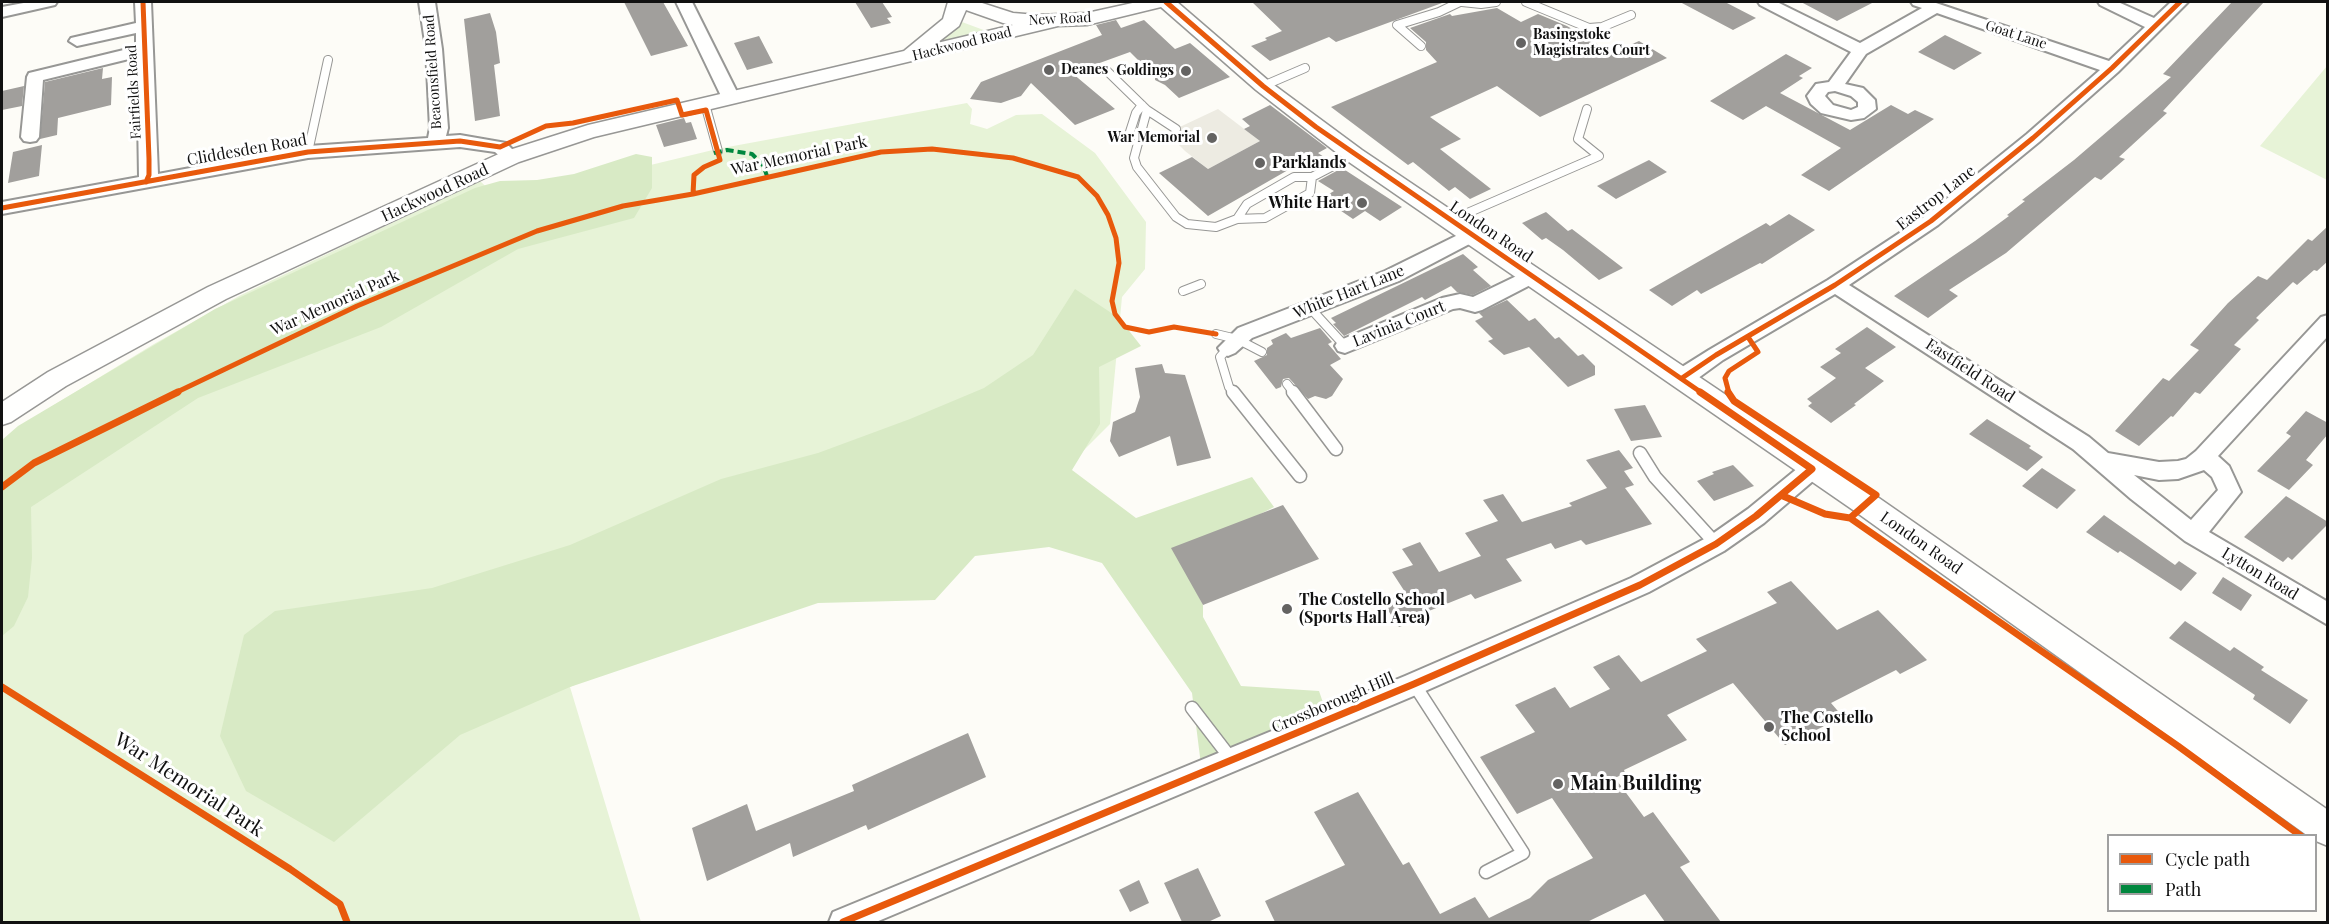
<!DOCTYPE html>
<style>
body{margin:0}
#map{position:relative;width:2329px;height:924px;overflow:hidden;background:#fdfcf7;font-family:"Playfair Display",serif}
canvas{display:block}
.frame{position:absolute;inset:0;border:3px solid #111;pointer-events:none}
.legend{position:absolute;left:2107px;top:834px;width:210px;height:78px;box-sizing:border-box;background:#fff;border:2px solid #a0a0a0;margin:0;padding:8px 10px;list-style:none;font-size:18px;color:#111}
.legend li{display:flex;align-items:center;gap:12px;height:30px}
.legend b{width:30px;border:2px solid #a0a0a0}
</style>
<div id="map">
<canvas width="2329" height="924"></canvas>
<div class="frame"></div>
<ul class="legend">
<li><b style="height:8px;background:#e8590c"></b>Cycle path</li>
<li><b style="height:8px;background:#00873e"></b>Path</li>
</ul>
</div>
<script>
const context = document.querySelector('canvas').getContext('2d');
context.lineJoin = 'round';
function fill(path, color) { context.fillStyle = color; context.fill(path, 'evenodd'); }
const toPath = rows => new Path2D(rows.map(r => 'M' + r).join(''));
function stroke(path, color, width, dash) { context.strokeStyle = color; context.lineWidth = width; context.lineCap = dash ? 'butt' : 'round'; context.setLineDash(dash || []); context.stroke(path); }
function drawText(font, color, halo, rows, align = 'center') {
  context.font = font + ' "Playfair Display",serif'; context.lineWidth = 6; context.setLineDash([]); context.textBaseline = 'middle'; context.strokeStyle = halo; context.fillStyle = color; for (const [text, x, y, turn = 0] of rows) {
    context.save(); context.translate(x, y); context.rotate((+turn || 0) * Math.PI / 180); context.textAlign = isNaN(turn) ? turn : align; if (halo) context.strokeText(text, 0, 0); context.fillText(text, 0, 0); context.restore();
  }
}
const green = toPath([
 [962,22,989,32,925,48,949,32],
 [2327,66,2327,180,2260,146],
 [967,103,972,109,970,124,987,129,1016,115,1042,114,1095,153,1146,222,1145,269,1122,297,1110,424,1024,510,874,539,570,687,641,922,2,922,2,444,41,413,154,344,241,295,480,181,501,201,717,149]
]);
const forest = toPath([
 [636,154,652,157,652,188,634,218,518,249,381,327,198,398,31,507,32,558,28,597,14,626,2,636,2,440,18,426,215,309,475,188,500,181,537,180,574,174],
 [1075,289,1119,318,1141,346,1099,367,1100,424,1072,470,1136,518,1252,477,1274,507,1178,556,1203,605,1203,617,1241,686,1319,691,1329,720,1202,773,1192,693,1102,563,1049,547,975,556,935,600,818,603,570,687,460,735,334,842,246,791,220,736,244,635,275,611,432,588,570,545,721,479,818,453,910,419,984,388,1033,355]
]);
const plaza = toPath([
 [1218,109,1260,141,1208,169,1185,151,1167,133]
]);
const building = toPath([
 [624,2,663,2,688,46,651,56],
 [855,2,882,2,892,17,887,18,891,23,871,28],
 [1252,2,1442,2,1442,3,1336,42,1329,37,1270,61,1251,46,1267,40,1265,38,1282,31],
 [1680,2,1725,2,1756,18,1733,30],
 [1801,2,1874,2,1837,21],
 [2232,2,2264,2,2163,111,2167,113,2119,157,2125,159,2101,180,2095,177,2006,253,1949,290,1958,296,1928,318,1894,296,1975,241,2009,216,2007,215,2025,201,2022,200,2074,160,2171,77,2163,74],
 [1497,8,1521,22,1538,14,1567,26,1612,53,1639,41,1667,58,1540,117,1497,86,1430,117,1461,139,1440,149,1491,189,1470,199,1455,187,1449,191,1413,162,1408,165,1331,107,1437,62,1426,50,1426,42,1410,28,1450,14,1452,16],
 [490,13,496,32,500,63,494,65,500,116,475,121,464,19],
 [1116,20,1121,28,1144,20,1175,49,1190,43,1230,77,1179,98,1165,85,1155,80,1155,77,1130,52,1072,73,1115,109,1075,125,1031,83,1021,96,1001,103,970,99,981,82,1102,35,1096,25],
 [1945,35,1982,53,1954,70,1918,52],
 [759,36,773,63,747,70,734,43],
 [1786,54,1812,68,1799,76,1803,78,1780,93,1850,130,1891,105,1908,114,1915,110,1934,119,1829,191,1801,175,1841,148,1766,106,1743,120,1710,101],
 [103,68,102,79,112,77,111,105,58,118,57,135,40,139,45,82],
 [24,86,22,106,2,110,2,91],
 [1270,105,1327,148,1318,153,1330,161,1310,171,1302,171,1295,166,1208,216,1159,173,1192,157,1208,169,1260,141,1244,129,1250,126,1242,119],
 [684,118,686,123,691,122,697,139,664,147,656,125],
 [42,145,39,176,8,183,13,152],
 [1649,160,1667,172,1616,199,1597,186],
 [1342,168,1402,207,1380,221,1365,211,1353,219,1322,198,1334,191,1318,181],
 [1546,212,1568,231,1572,229,1623,268,1599,280,1563,250,1546,238,1542,240,1522,223],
 [1789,214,1815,230,1762,264,1760,263,1701,294,1697,290,1672,306,1649,290,1766,223,1770,226],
 [2328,226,2328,261,2317,271,2314,270,2297,285,2293,282,2256,318,2259,320,2234,345,2241,349,2200,394,2195,392,2173,417,2171,416,2139,446,2115,431,2163,378,2169,381,2199,350,2190,345,2228,303,2258,276,2267,280,2308,239,2312,241],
 [1463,254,1478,267,1473,270,1491,286,1473,295,1457,292,1451,286,1425,300,1422,297,1344,336,1333,324,1336,323,1331,318],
 [1507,300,1529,321,1535,318,1555,339,1559,337,1578,356,1583,354,1595,366,1595,375,1568,387,1529,347,1504,355,1488,341,1493,339,1475,321,1483,317,1479,313],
 [1867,327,1896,347,1865,368,1884,381,1854,404,1856,405,1831,423,1808,406,1812,403,1807,399,1836,378,1820,367,1841,353,1835,349],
 [1320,328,1332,342,1328,344,1341,359,1330,365,1343,379,1332,396,1326,399,1315,396,1308,399,1289,378,1283,379,1281,387,1276,389,1254,361,1267,355,1267,348,1273,344,1271,340,1286,333,1291,338],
 [1162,364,1165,373,1185,375,1211,458,1177,466,1170,436,1119,457,1110,441,1113,422,1135,412,1140,397,1135,368],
 [1645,405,1662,437,1631,441,1614,409],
 [2306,411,2328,423,2328,434,2306,460,2313,465,2289,490,2257,471,2291,436,2286,433],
 [1987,419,2031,446,2029,448,2043,457,2027,471,1969,434],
 [1619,450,1633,468,1624,471,1634,485,1625,488,1652,524,1586,545,1581,540,1555,549,1551,543,1506,559,1522,581,1475,599,1471,594,1419,615,1421,619,1399,627,1382,601,1405,592,1392,572,1413,565,1402,549,1420,542,1439,572,1481,556,1465,533,1498,521,1483,500,1503,494,1522,522,1572,506,1569,503,1607,488,1586,460],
 [1733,465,1754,486,1714,501,1697,481,1714,474,1712,472],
 [2042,468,2076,490,2057,509,2022,486],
 [2286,496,2328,522,2328,524,2292,560,2288,557,2283,562,2244,537],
 [1283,505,1319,559,1203,605,1171,548],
 [2104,515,2175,565,2179,561,2197,573,2181,591,2120,551,2118,553,2086,532],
 [2223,577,2252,595,2241,611,2212,593],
 [1791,581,1837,630,1878,610,1927,660,1900,674,1896,670,1831,703,1843,717,1785,745,1733,683,1667,715,1687,740,1624,770,1625,773,1615,778,1644,817,1653,812,1690,862,1680,867,1721,922,1665,922,1645,894,1587,922,1275,922,1265,901,1345,865,1314,812,1358,792,1403,865,1409,862,1440,914,1475,897,1489,918,1530,898,1548,880,1593,858,1552,798,1517,814,1480,757,1535,732,1515,705,1555,687,1570,708,1610,689,1593,667,1619,655,1641,682,1707,651,1696,639,1777,603,1767,592],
 [2185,621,2230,651,2234,647,2264,667,2261,670,2308,700,2290,724,2253,699,2255,695,2169,638],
 [968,733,986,777,868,830,866,825,793,857,790,843,707,881,692,828,747,804,756,831,854,791,852,785],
 [1198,868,1221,916,1208,922,1182,922,1164,883],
 [1139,880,1149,903,1130,912,1119,890]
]);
const serviceFar1 = toPath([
 [1462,2,1481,4,1496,2],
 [1526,2,1589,28,1602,27,1631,15],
 [1421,46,1397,25,1439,12,1460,2],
 [1106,70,1147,110,1134,158,1137,167,1176,217,1187,224,1216,227,1237,219,1265,218,1310,193,1312,177],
 [1263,86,1305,68],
 [705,104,718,151],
 [1147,110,1176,129],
 [1118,137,1128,138,1136,113,1142,105],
 [308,152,328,60],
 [1237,219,1247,204,1294,177,1312,177,1354,155],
 [1449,221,1599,156,1578,139,1587,109],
 [1183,291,1201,284],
 [1311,309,1345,346],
 [1216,334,1237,339,1262,352],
 [1228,348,1220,357,1229,387,1234,393],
 [1287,384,1294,393]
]);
const service = toPath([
 [1233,392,1300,476],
 [1293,392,1336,449],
 [1640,453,1655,477,1716,544],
 [1414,684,1523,853,1486,872],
 [1192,708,1232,760]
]);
const minor = toPath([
 [29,2,57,2,55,5,2,17,2,7,29,2],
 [135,2,151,2,158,174,308,146,428,138,430,128,426,49,419,2,435,2,442,49,448,128,446,136,460,135,506,143,520,157,517,161,511,163,505,161,495,152,460,147,308,158,2,214,2,202,139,177,137,57,43,80,39,137,36,141,30,142,24,141,21,137,27,77,29,73,136,47,136,33,77,46,69,41,71,38,136,23,135,2],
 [676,2,692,2,740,98,737,102,725,102,722,98,676,2],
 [1758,2,1777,2,1860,43,1922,8,1913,5,1911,2,1933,2,2109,61,2145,27,2100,5,2098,2,2118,2,2154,18,2171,2,2188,2,2118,72,2039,142,1938,225,1849,285,2089,437,2108,453,2159,462,2178,461,2186,459,2196,451,2321,317,2328,315,2328,336,2218,456,2229,466,2241,492,2209,532,2328,602,2328,625,2185,541,2131,499,2073,449,1835,294,1723,360,1690,384,1682,386,1674,384,1671,378,1674,372,1709,350,1828,280,1924,217,2027,134,2100,70,1937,13,1866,54,1845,84,1863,88,1875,100,1876,109,1864,118,1851,120,1821,113,1811,104,1807,96,1816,84,1829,82,1851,52,1760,5,1758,2],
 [1835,91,1851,96,1858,102,1858,107,1851,110,1833,105,1825,96,1828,92,1835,91],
 [2204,470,2212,477,2218,490,2191,520,2134,475,2159,480,2178,479,2204,470],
 [1470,229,1477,230,1480,235,1477,240,1399,281,1252,338,1235,353,1228,356,1221,353,1218,348,1238,328,1385,271,1470,229],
 [1531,269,1538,271,1541,276,1538,281,1482,310,1475,312,1460,308,1453,309,1345,353,1338,351,1335,346,1338,341,1442,298,1460,294,1473,297,1531,269],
 [1812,460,1820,463,1823,469,1820,475,1764,523,1724,551,1649,592,1423,692,876,922,829,922,833,912,1405,676,1631,578,1708,537,1748,509,1804,463,1812,460]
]);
const tertiary = toPath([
 [948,2,979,2,1013,13,1037,15,1087,13,1137,2,1177,2,1270,82,1362,150,1876,496,2328,810,2328,846,2316,841,2316,836,2308,836,1856,512,1346,160,1256,90,1161,7,1087,25,1058,26,594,137,519,162,226,299,66,386,11,422,2,425,2,402,48,372,208,287,503,152,588,125,904,51,943,19,948,2],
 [966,10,1003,23,1013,25,937,43,959,26,966,10]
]);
const quiet = toPath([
 [714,153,727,150,752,154,763,165,767,176]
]);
const cyclewayFar1 = toPath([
 [143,2,149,159,149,175,146,182],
 [1166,2,1263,86,1316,127,1702,393],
 [2,208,308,152,460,141,500,147,546,126,573,123,677,100,682,115,706,110,720,160,704,167,694,175,693,194],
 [1682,378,1716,355,1835,285,1931,221,2033,138,2112,68,2180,2],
 [175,393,357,306,537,231,623,206,693,194,881,152,932,149,1013,158,1078,177,1097,196,1108,215,1116,238,1119,263,1112,301,1115,314,1125,327,1149,332,1174,327,1216,334],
 [1729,393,1725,378,1729,371,1758,352,1748,337]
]);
const cycleway = toPath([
 [1728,392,1734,401,1876,495,1850,518],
 [2,487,34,463,178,392],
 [1783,496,1825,514,1850,518,2178,746,2301,836],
 [2,687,290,869,340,904,347,922],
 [843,922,1414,684,1640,585,1716,544,1756,516,1812,469,1700,392]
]);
const markers = [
 [1521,43,6,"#646362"],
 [1049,70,6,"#646362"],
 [1186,71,6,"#646362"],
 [1212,138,6,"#646362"],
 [1260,163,6,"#646362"],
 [1362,203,6,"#646362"],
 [1287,609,6,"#646362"],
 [1769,727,6,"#646362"],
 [1558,784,6,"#646362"]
];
const farStreetnames = [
 ["New Road",1060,19,-3],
 ["Goat Lane",2016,35,18],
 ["Hackwood Road",962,44,-14],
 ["Beaconsfield Road",433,72,-94],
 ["Fairfields Road",134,92,-93]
];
const farPoinames = [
 ["Basingstoke",1533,35],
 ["Magistrates Court",1533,51],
 ["Deanes",1061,70],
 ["Goldings",1174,71,"right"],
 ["War Memorial",1200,138,"right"]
];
const streetNames = [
 ["Cliddesden Road",247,150,-10],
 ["War Memorial Park",799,156,-12],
 ["Hackwood Road",435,193,-25],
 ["Eastrop Lane",1936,198,-38],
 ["London Road",1491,232,34],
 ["White Hart Lane",1349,292,-22],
 ["War Memorial Park",335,303,-24],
 ["Lavinia Court",1399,324,-22],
 ["Eastfield Road",1970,371,33],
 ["London Road",1921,543,35],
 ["Lytton Road",2260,574,31],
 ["Crossborough Hill",1333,703,-23]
];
const poiNames = [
 ["Parklands",1272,163],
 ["White Hart",1350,203,"right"],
 ["The Costello School",1299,600],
 ["(Sports Hall Area)",1299,618],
 ["The Costello",1781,718],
 ["School",1781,736]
];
const nearPoinames = [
 ["Main Building",1570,784]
];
const nearStreetnames = [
 ["War Memorial Park",189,785,33]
];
fill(green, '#e7f3d7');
fill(forest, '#d8eac5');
fill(plaza, '#edebe2');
fill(building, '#a19f9c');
stroke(serviceFar1, '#979795', 10);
stroke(service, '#979795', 15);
stroke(minor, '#979795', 4);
stroke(tertiary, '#979795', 3);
stroke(serviceFar1, '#fffffe', 8);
stroke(service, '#fffffe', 12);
fill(minor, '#fffffe');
fill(tertiary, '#fffffe');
stroke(quiet, '#00873e', 4, [8, 4]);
stroke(cyclewayFar1, '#e8590c', 5);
stroke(cycleway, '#e8590c', 7);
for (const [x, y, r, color] of markers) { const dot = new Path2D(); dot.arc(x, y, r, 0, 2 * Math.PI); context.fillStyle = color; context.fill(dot); stroke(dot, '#fff', 2); }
drawText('14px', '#111', '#fff', farStreetnames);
drawText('bold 14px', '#111', '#fff', farPoinames, 'left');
drawText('16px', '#111', '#fff', streetNames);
drawText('bold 16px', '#111', '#fff', poiNames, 'left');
drawText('bold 20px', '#111', '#fff', nearPoinames, 'left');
drawText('20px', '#111', '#fff', nearStreetnames);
</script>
